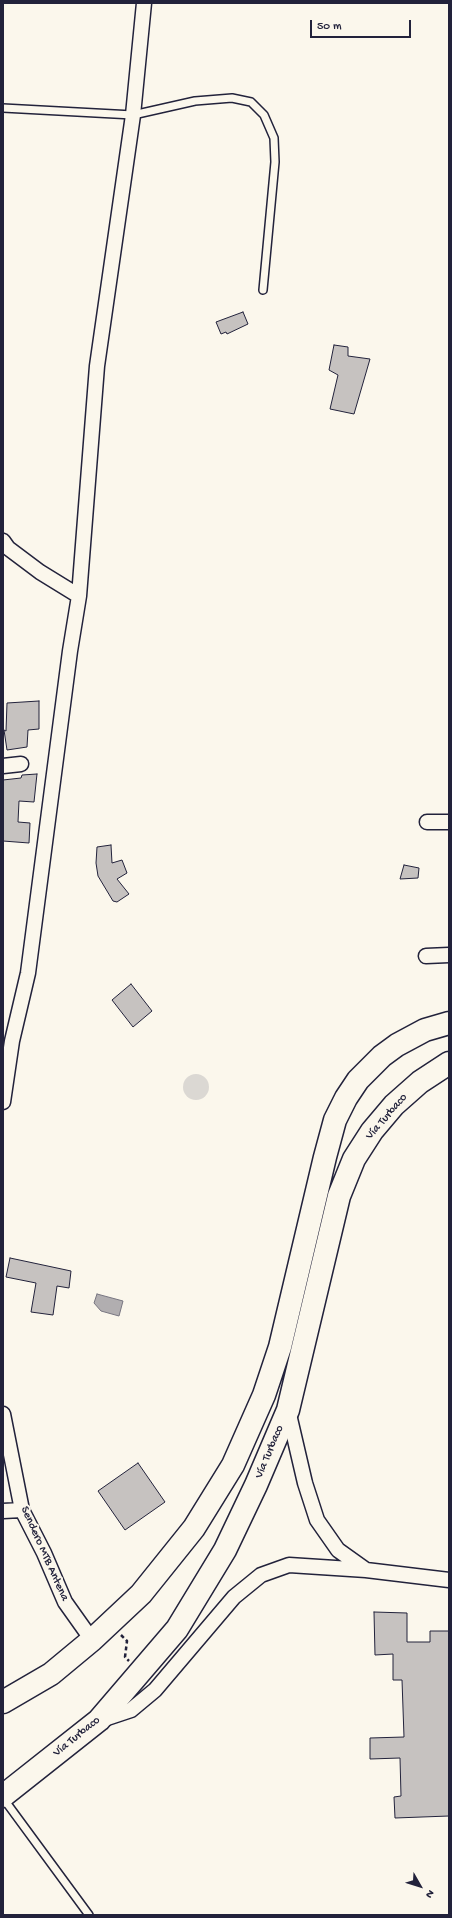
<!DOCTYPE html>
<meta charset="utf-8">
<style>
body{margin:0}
#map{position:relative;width:452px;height:1918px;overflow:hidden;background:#fbf7ec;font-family:"Gochi Hand",sans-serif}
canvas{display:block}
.frame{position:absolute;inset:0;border:4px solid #22223b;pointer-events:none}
.north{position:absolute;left:400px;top:1866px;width:40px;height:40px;-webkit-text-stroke:3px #fbf7ec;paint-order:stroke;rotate:129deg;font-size:11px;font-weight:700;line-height:16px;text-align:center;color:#22223b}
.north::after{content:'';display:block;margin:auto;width:14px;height:18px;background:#22223b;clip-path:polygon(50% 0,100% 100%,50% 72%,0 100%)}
.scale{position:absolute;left:310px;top:20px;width:101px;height:18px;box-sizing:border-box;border:2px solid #22223b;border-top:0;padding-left:5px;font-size:12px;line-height:14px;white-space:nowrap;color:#22223b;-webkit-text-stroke:3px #fbf7ec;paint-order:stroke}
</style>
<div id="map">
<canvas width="452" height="1918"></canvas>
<div class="frame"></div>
<div class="north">N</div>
<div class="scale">50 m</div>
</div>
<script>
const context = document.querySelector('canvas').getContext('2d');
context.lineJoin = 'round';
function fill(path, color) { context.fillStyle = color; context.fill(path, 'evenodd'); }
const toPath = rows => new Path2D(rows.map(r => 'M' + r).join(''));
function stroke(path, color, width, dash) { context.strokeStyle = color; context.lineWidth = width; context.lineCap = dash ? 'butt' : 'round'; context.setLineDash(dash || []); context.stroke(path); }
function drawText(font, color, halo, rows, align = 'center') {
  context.font = font + ' "Gochi Hand",sans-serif'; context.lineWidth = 4; context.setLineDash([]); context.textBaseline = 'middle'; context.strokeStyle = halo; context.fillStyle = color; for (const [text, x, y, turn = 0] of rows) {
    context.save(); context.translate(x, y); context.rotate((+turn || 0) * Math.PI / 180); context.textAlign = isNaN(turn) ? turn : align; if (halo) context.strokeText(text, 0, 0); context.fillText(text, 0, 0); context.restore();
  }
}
const green = toPath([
 '183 1087a13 13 0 1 1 26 0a13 13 0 1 1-26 0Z'
]);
const water = toPath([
 [97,1294,123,1301,119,1316,101,1311,94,1303,97,1294]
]);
const building = toPath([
 [243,312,248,324,227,334,226,332,221,334,216,322,243,312],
 [334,345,348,347,348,356,370,359,354,414,330,409,338,375,329,370,334,345],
 [39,701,39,729,28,730,27,747,7,750,4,730,6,731,7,703,39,701],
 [37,774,34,802,19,801,18,822,30,823,29,843,3,841,3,780,21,778,22,775,37,774],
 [111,845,112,863,122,860,127,873,117,879,129,894,117,902,113,901,98,876,96,863,97,847,111,845],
 [404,865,419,868,418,878,400,879,404,865],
 [131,984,152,1011,133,1027,112,1000,131,984],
 [10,1258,71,1271,69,1288,57,1286,53,1315,31,1312,36,1283,6,1277,10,1258],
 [138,1463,165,1502,125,1530,98,1491,138,1463],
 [374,1612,407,1613,407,1642,430,1642,430,1631,449,1631,449,1816,395,1818,394,1797,401,1796,400,1758,370,1759,370,1738,404,1737,402,1680,393,1680,393,1654,375,1655,374,1612]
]);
const path = toPath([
 [121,1635,127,1641,125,1657,129,1661]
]);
const service = toPath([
 [3,108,133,115,195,101,232,98,251,102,264,115,274,138,275,162,263,290],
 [3,1798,89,1915]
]);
const minor = toPath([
 [3,541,8,548,40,572,79,596],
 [3,766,21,764],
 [427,822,449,822],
 [426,956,449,955],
 [3,1102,12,1041,28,973,70,651,79,596,97,366,133,115,144,3],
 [288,1410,305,1483,317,1520,338,1550,366,1570],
 [3,1414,22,1510,44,1553,65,1602,92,1640],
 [3,1511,22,1510],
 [101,1720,131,1710,155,1690,234,1597,261,1575,289,1565,366,1570,449,1580]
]);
const trunk = toPath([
 [3,1702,51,1674,92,1640,141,1594,194,1528,233,1465,264,1395,280,1347,325,1157,335,1120,346,1098,358,1080,382,1056,397,1045,425,1030,449,1023],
 [3,1796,99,1720,177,1629,225,1550,256,1485,288,1410,339,1196,354,1159,372,1131,394,1105,420,1082,449,1063]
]);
const streetNames = [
 ["Vía Turbaco",387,1117,-49],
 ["Vía Turbaco",270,1452,-67],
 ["Sendero MTB Antena",44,1554,66],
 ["Vía Turbaco",77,1737,-39]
];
fill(green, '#dbd8d3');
fill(water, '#b1aeb0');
stroke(water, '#787681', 1);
fill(building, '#c6c2c0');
stroke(building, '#22223b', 1);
stroke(service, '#22223b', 10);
stroke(minor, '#22223b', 17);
stroke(trunk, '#22223b', 25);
stroke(path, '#22223b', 2.5, [4, 3]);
stroke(service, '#fbf7ec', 7);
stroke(minor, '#fbf7ec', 14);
stroke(trunk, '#fbf7ec', 22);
drawText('12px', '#22223b', '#fbf7ec', streetNames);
</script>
